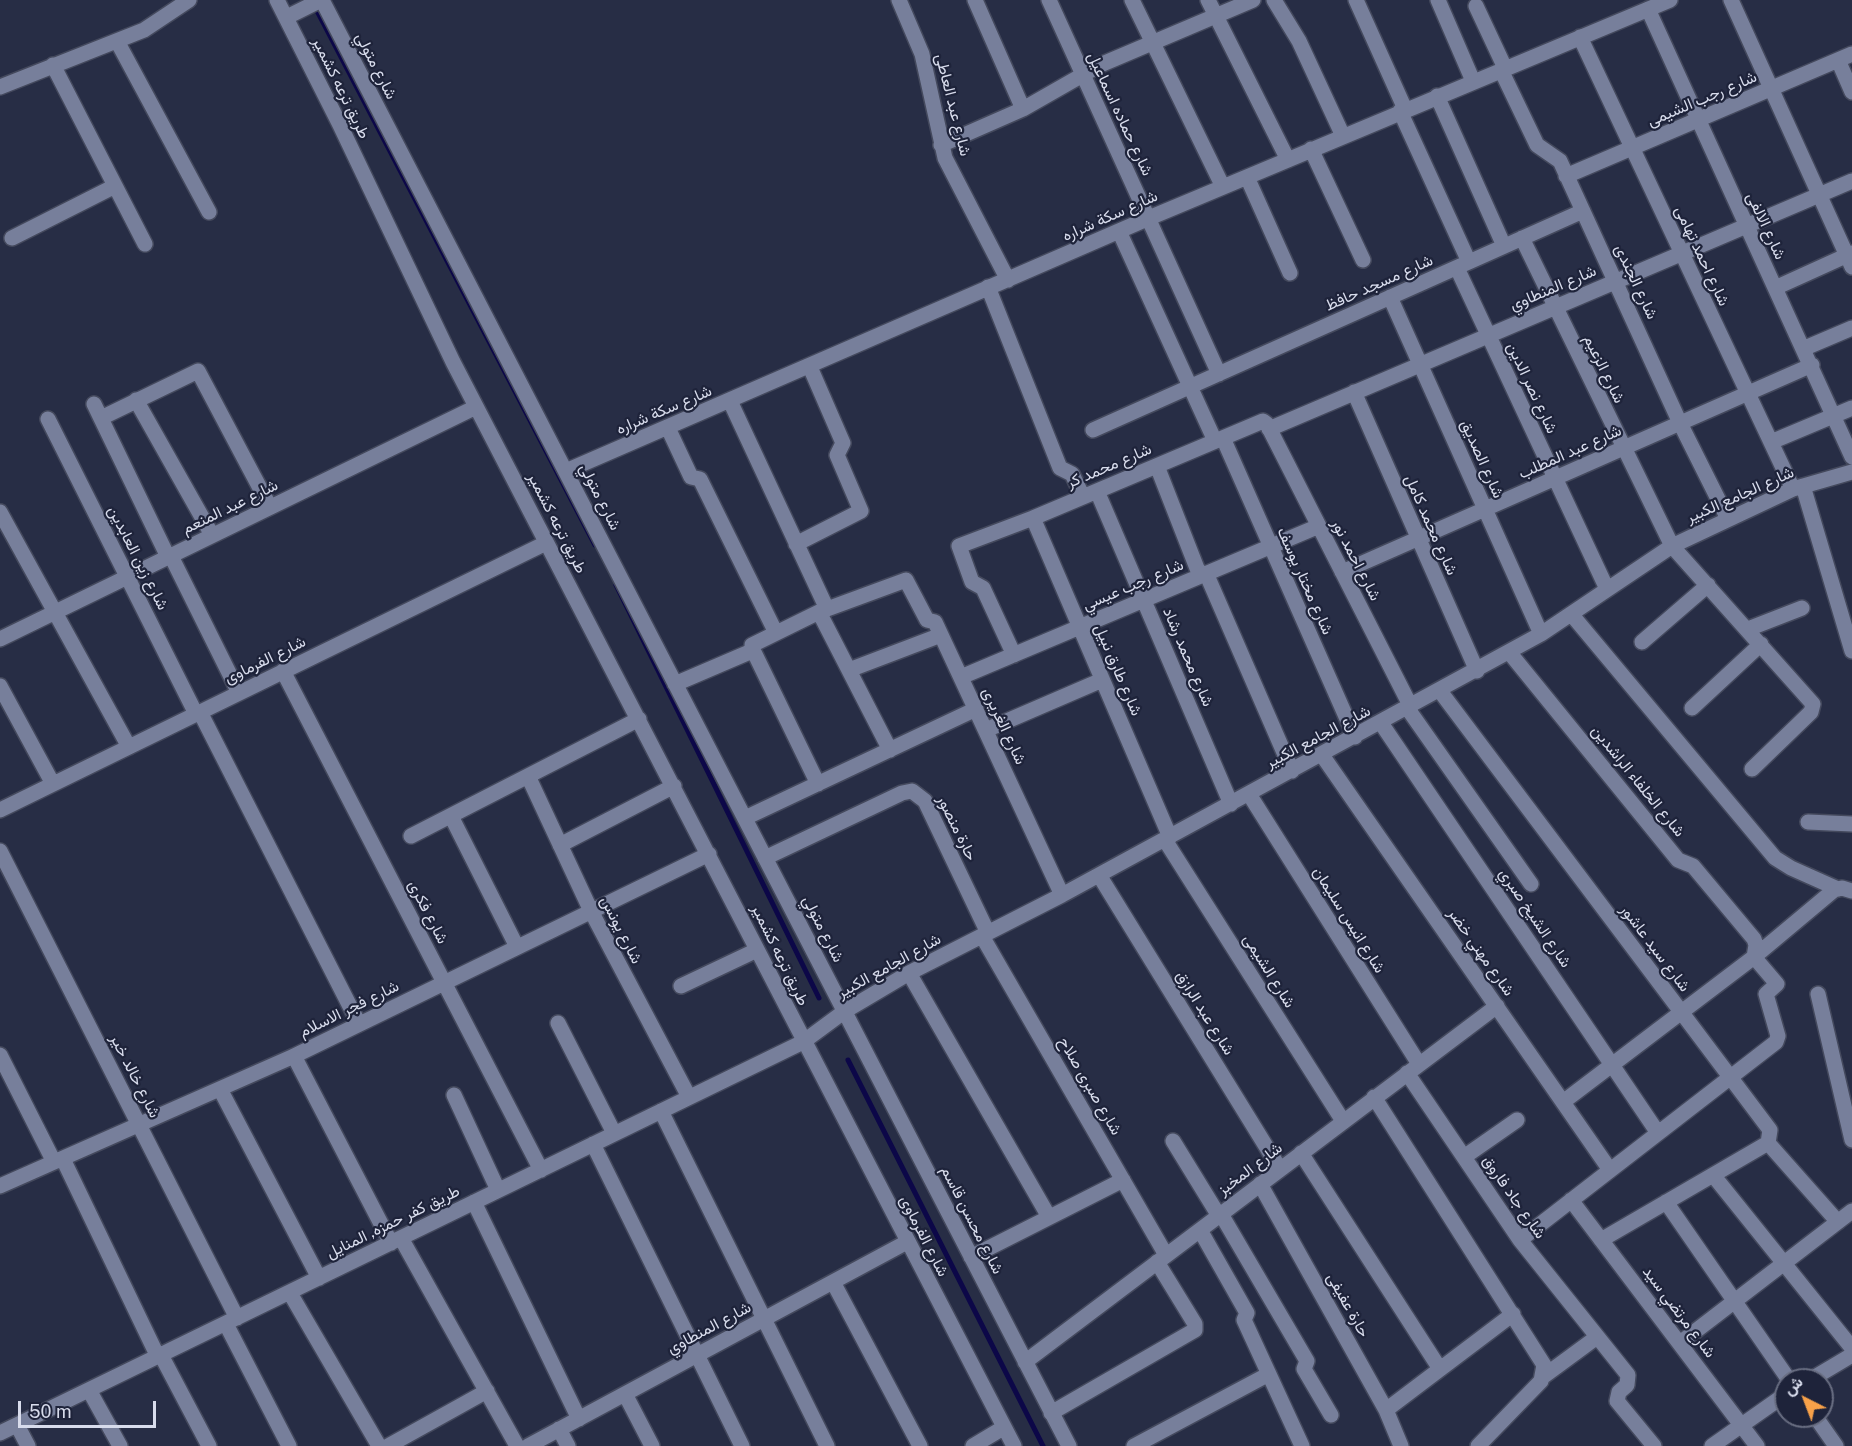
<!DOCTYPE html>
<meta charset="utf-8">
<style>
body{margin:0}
#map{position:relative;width:1852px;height:1446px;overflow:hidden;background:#272d45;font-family:"Public Sans",Vazirmatn,sans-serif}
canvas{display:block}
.north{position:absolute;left:1774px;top:1368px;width:60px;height:60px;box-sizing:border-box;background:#1e233a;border:2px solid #686d81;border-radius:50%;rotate:318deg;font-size:16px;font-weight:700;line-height:24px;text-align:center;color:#d8dcec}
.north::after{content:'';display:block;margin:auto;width:21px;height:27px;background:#f7a149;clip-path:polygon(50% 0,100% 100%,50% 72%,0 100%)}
.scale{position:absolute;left:18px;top:1401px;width:138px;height:27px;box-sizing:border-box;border:3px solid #d8dcec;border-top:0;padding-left:8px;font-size:18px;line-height:21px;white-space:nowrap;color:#d8dcec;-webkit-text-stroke:4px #1e233a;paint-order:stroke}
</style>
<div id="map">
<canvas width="1852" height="1446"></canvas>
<div class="north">ش</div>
<div class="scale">50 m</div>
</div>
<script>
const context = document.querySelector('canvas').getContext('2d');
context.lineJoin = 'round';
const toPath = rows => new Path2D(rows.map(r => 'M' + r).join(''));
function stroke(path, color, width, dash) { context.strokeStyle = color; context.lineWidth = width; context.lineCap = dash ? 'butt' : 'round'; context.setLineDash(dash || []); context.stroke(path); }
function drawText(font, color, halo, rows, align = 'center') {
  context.font = font + ' "Public Sans",Vazirmatn,sans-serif'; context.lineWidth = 4.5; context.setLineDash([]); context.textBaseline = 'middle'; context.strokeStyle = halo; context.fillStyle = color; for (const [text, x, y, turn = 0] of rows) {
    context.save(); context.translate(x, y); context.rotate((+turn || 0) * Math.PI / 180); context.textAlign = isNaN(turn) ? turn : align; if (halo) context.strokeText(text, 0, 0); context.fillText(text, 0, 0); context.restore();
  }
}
const stream = toPath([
 [314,5,595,545],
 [616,585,819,998],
 [848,1060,1043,1446]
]);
const minor = toPath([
 [277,0,340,125,453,362,1014,1446],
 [322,0,1069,1446],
 [899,0,922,54,945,158,1008,280],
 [975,0,1023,109],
 [1049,0,1219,374],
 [1132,0,1223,187],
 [1208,0,1288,160],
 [1274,0,1299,41,1343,136],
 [1356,0,1405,109],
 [1438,0,1473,81],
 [1731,0,1852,267],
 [1476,6,1505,68],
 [1648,9,1852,457],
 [287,17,321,0],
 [1580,37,1793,489],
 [117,41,209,212],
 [1838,60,1852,92],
 [53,65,145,244],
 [1501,70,1537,145,1560,161,1680,423,1728,519],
 [0,87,144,30,189,0],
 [1437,96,1504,246],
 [1400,111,1469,262],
 [941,145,1023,109,1100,65,1253,0],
 [1311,149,1363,260],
 [1566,176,1852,54],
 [1247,177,1290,273],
 [1119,231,1215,441],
 [12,238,115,186],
 [1522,238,1672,546,1813,704,1811,712,1752,769],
 [1457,268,1607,589],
 [988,287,1060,468,1072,474,1083,497],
 [1775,288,1852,253],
 [1390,297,1541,634],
 [1805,348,1852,328],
 [1354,392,1477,671],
 [136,400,212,535],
 [730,401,827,609],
 [94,404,168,557],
 [101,418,198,371,270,507],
 [48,419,196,714],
 [668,428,691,477,700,479,776,633],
 [1269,429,1852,181],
 [1093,430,1583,211],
 [1223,438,1355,737],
 [1771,442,1852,408],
 [1157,466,1200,576],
 [566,471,1149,218,1670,0],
 [1803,486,1852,651],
 [1097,491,1231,804],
 [0,512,129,747],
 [1033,518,1170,837],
 [796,544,861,511,837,455,843,443,810,367],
 [171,556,239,693],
 [1342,572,1812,365],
 [1206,573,1292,771],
 [819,612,890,750],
 [1572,615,1775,858,1791,868,1838,889],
 [1748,629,1802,608],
 [0,639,476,407],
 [1642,642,1708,585],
 [753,650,818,784],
 [1509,652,1678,860,1693,866,1754,939,1756,945,1754,957,1777,984,1766,994,1778,1036,1776,1042,1520,1240],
 [1014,655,983,588,972,582,959,546,1033,518,1263,421,1267,424,1411,707],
 [849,670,941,635],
 [283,671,541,1170],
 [961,677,1319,526],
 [675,684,752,651,752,645,819,612,906,580,927,620,935,622,1062,895],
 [0,686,53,784],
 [1440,691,1770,1130,1768,1143,1838,1222],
 [1692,708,1761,644],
 [1408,709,1531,884],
 [200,712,359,1024],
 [1381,723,1658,1133],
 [986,730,1102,680],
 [1322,755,1610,1170],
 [528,776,591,911,689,1097],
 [1249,794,1419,1064],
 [0,810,546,543],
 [451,816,517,947],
 [745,818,976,709],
 [1808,822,1852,824],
 [411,836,639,719],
 [1165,840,1343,1121],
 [560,845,674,786],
 [0,851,237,1318],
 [765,858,902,793,912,791,925,801,988,933],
 [1099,875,1280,1169],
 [982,936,1166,1255],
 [909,973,1049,1217],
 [681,986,757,950],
 [1818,994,1852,1140],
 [558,1023,614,1133],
 [0,1055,54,1162],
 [294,1056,391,1243],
 [1407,1073,1520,1240,1628,1375,1627,1385,1619,1392,1617,1401,1654,1446],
 [220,1089,319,1278],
 [454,1095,498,1190],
 [1374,1097,1544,1365,1541,1381,1478,1446],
 [1563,1102,1754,957,1834,890,1842,888,1852,891],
 [661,1111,827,1446],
 [1173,1141,1219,1216],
 [593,1144,742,1446],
 [1301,1153,1440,1369],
 [1464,1157,1517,1120],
 [63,1159,158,1357],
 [1713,1175,1852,1348],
 [1260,1184,1386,1410,1401,1446],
 [0,1186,294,1056,709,854],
 [1571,1200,1757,1446],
 [474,1202,579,1419],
 [1666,1202,1789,1380],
 [1221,1214,1307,1361,1304,1369,1331,1415],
 [1200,1230,1247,1313,1244,1320,1302,1446],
 [401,1238,517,1446],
 [1601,1240,1768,1143],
 [971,1257,1123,1180],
 [833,1282,920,1446],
 [290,1293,379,1446],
 [226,1324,289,1446],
 [1680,1343,1852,1211],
 [161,1355,209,1446],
 [1025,1362,1497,1006],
 [1544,1376,1597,1337],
 [1810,1380,1852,1355],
 [89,1390,120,1446],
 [625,1394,652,1446],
 [1386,1410,1513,1314],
 [1051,1413,1195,1330,1195,1324,1157,1262],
 [1815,1416,1836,1446],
 [17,1425,28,1446],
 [559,1429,568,1446],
 [0,1433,803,1042,845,1011,909,973,1062,895,1541,634,1672,546,1793,489,1852,472],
 [388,1446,487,1391],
 [528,1446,907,1242],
 [973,1446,1003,1428],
 [1134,1446,1269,1374],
 [1712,1446,1786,1394]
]);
const streetNames = [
 ["شارع متولي",376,66,63],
 ["طريق ترعه كشمير",341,88,64],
 ["شارع رجب الشيمى",1702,99,-23],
 ["شارع عبد العاطى",953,105,76],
 ["شارع حماده اسماعيل",1120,114,65],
 ["شارع سكة شراره",1110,216,-24],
 ["شارع الالفى",1766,226,65],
 ["شارع احمد تهامى",1702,256,65],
 ["شارع الجندى",1636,282,65],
 ["شارع مسجد حافظ",1379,283,-24],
 ["شارع المنطاوي",1553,288,-23],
 ["شارع الزعيم",1604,369,64],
 ["شارع نصر الدين",1532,388,65],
 ["شارع سكة شراره",664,410,-23],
 ["شارع عبد المطلب",1570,452,-24],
 ["شارع الصديق",1482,459,66],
 ["شارع محمد كر",1109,466,-23],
 ["شارع الجامع الكبير",1740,495,-24],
 ["شارع متولي",600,497,63],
 ["شارع عبد المنعم",230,507,-26],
 ["طريق ترعه كشمير",557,523,63],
 ["شارع محمد كامل",1431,525,66],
 ["شارع زين العابدين",138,558,63],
 ["شارع احمد نور",1356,560,63],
 ["شارع مختار يوسف",1305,581,66],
 ["شارع رجب عيسي",1133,585,-23],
 ["شارع محمد رشاد",1188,657,67],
 ["شارع الفرماوى",265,660,-26],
 ["شارع طارق نبيل",1118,670,67],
 ["شارع الغريرى",1004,726,65],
 ["شارع الجامع الكبير",1318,737,-28],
 ["شارع الخلفاء الراشدين",1638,781,51],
 ["حارة منصور",957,828,64],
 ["شارع فكرى",428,912,63],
 ["شارع الشيخ صبري",1535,918,56],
 ["شارع انيس سليمان",1349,920,58],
 ["شارع متولي",823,929,63],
 ["شارع يونس",621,930,63],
 ["شارع سيد عاشور",1655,948,53],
 ["شارع مهني خضر",1481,952,55],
 ["طريق ترعه كشمير",780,955,64],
 ["شارع الجامع الكبير",889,966,-29],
 ["شارع الشيمى",1269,971,58],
 ["شارع فجر الاسلام",349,1009,-26],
 ["شارع عبد الرازق",1205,1013,58],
 ["شارع خالد خير",135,1076,63],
 ["شارع صبرى صلاح",1090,1086,60],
 ["شارع المخبز",1250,1169,-37],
 ["شارع جاد فاروق",1514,1197,55],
 ["شارع محسن قاسم",972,1220,63],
 ["طريق كفر حمزه, المنايل",393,1222,-26],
 ["شارع الفرماوى",924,1236,63],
 ["حارة عفيفى",1348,1305,61],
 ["شارع مرتضي سيد",1679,1312,53],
 ["شارع المنطاوي",709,1328,-28]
];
stroke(stream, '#0c0748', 5);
stroke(minor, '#44495d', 18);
stroke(minor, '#777f9b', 15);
drawText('16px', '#d8dcec', '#1e233a', streetNames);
</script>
